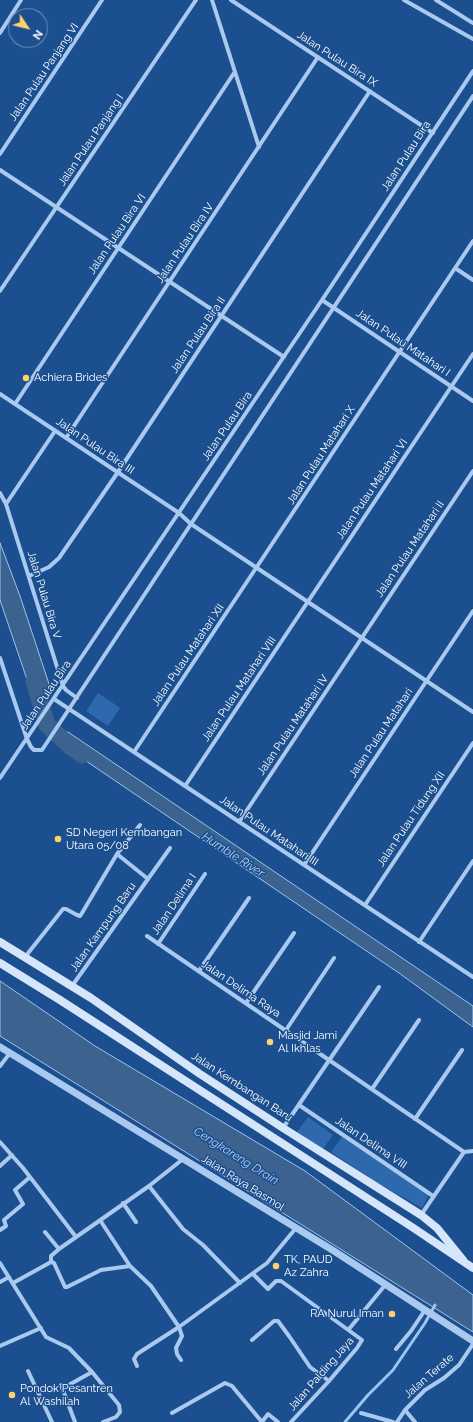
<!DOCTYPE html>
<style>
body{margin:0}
#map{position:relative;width:473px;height:1422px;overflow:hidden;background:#1b4f8f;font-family:Raleway,sans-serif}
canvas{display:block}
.north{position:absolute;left:8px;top:8px;width:40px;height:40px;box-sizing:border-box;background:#1b4f8f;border:1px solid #7695bc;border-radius:50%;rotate:125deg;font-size:11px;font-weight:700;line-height:16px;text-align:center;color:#fff}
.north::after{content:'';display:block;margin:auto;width:14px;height:18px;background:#ffd166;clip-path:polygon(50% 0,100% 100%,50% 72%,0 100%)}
</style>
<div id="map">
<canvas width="473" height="1422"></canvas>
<div class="north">N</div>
</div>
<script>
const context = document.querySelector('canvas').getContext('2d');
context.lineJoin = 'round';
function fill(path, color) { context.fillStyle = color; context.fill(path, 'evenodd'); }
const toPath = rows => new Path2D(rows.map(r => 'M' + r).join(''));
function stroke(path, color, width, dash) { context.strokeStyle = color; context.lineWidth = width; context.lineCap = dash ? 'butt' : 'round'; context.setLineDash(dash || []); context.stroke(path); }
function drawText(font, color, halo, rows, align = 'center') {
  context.font = font + ' Raleway,sans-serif'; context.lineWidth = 3; context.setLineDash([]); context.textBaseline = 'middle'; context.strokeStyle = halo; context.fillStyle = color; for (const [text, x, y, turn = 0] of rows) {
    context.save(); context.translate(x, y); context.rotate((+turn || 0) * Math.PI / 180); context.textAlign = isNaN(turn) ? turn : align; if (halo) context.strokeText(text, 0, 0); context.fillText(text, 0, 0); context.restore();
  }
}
const green = toPath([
 [98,693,120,708,108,726,86,711],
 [308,1117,333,1135,323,1149,297,1132],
 [342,1137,429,1194,422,1208,376,1182,331,1152]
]);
const water = toPath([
 [0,543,20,596,50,687,37,709,0,600,0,543],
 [68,732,473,1006,473,1027,399,973,61,744,68,732],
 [0,981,95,1046,305,1171,473,1295,473,1332,0,1036,0,981]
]);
const stream = toPath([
 [345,1422,368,1395,393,1370,425,1323,435,1305]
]);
const river = toPath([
 [34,681,47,725,71,747,82,755]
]);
const minor = toPath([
 [212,0,259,147],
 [231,0,433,133],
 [404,0,473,39],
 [436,0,473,23],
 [0,33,21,0],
 [0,154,102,0],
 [0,170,284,357],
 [455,268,473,280],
 [0,291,196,0],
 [322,300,473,401],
 [0,394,179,513,191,524,473,712],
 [15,404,234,73],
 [66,438,318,57],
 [0,493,6,504,63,686,66,690,77,698],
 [6,504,55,431],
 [29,576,49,567,59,558,118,472,370,91],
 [0,658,27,739,31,747,34,750,42,750,473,96],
 [54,699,473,977],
 [134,752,473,241],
 [0,778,322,300,473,71],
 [185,786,473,354],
 [239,822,473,471],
 [117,854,148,879],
 [304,865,473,611],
 [365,905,473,743],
 [147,936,464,1152,473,1151],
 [419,942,473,861],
 [158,944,205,874],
 [25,957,63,909,66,909,77,915,80,916,82,913,117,854,140,825],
 [199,971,249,898],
 [72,986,170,848],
 [246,1003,294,933],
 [286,1030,334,958],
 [0,1066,10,1053],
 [372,1089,419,1020],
 [299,1105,433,1196],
 [415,1119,462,1050],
 [283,1128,379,987],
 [0,1142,23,1168,30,1177,15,1190,23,1204,4,1220,6,1226,0,1230],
 [0,1166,12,1155],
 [30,1177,76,1237],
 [149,1186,183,1229,203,1245,240,1283],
 [123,1203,136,1222],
 [421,1215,464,1152],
 [100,1220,130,1266,151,1286,179,1327,267,1263,296,1228],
 [45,1232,59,1249,149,1186,183,1159],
 [51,1262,51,1256,59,1249],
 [0,1263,46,1337,69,1348,92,1372,119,1405,120,1412,116,1417,103,1422],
 [253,1274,268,1289,276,1281,281,1281,362,1340,357,1348,329,1381,291,1422],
 [0,1282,9,1277],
 [13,1283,51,1262,54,1263,65,1287,67,1287,101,1270,130,1266],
 [349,1329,386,1284],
 [252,1340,274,1321,278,1321,289,1336,310,1367,329,1381],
 [0,1346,41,1328],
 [396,1349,411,1331,425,1310],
 [137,1366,134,1359,137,1354,179,1327,182,1336,176,1348,177,1354,181,1360],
 [28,1371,52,1422],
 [61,1385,75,1422],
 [67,1386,92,1372],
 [405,1410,415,1422],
 [172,1413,225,1383,232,1386,262,1422],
 [361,1413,393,1422],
 [262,1422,268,1414,278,1422],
 [397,1422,405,1410,425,1390,444,1378,459,1365,473,1344]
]);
const tertiary = toPath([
 [0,1047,334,1251,473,1341]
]);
const secondary = toPath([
 [0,942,91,998,200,1074,283,1128,421,1215,437,1228,463,1260],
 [0,963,60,1000,412,1227,473,1268]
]);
const markers = [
 [26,378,4,"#ffd166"],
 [58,839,4,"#ffd166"],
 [270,1042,4,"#ffd166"],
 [276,1266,4,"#ffd166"],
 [392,1314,4,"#ffd166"],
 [12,1395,4,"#ffd166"]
];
const streetNames = [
 ["Jalan Pulau Bira IX",337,59,33],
 ["Jalan Pulau Panjang VI",44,72,-56],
 ["Jalan Pulau Panjang I",91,140,-56],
 ["Jalan Pulau Bira",406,156,-57],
 ["Jalan Pulau Bira VI",117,234,-56],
 ["Jalan Pulau Bira IV",185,243,-56],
 ["Jalan Pulau Bira II",198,335,-56],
 ["Jalan Pulau Matahari I",403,343,34],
 ["Jalan Pulau Bira",227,426,-56],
 ["Jalan Pulau Bira III",95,446,34],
 ["Jalan Pulau Matahari X",321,455,-57],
 ["Jalan Pulau Matahari VI",372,489,-56],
 ["Jalan Pulau Matahari II",410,549,-56],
 ["Jalan Pulau Bira V",44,595,73],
 ["Jalan Pulau Matahari XII",188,655,-56],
 ["Jalan Pulau Matahari VIII",239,689,-56],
 ["Jalan Pulau Bira",46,695,-56],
 ["Jalan Pulau Matahari IV",293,725,-56],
 ["Jalan Pulau Matahari",381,733,-56],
 ["Jalan Pulau Tidung XII",411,819,-56],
 ["Jalan Pulau Matahari III",269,831,34],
 ["Jalan Delima I",174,904,-56],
 ["Jalan Kampung Baru",103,927,-55],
 ["Jalan Delima Raya",241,989,34],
 ["Jalan Kembangan Baru",242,1087,33],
 ["Jalan Delima VIII",371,1143,34],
 ["Jalan Raya Basmol",243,1183,32],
 ["Jalan Palding Jaya",321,1374,-49],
 ["Jalan Terate",429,1376,-41]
];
const poiNames = [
 ["Achiera Brides",34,378],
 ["SD Negeri Kembangan",66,833],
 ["Utara 05/08",66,846],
 ["Masjid Jami",278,1036],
 ["Al Ikhlas",278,1049],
 ["TK, PAUD",284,1260],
 ["Az Zahra",284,1273],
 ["RA Nurul Iman",384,1314,"right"],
 ["Pondok Pesantren",20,1389],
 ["Al Washilah",20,1402]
];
const waterNames = [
 ["Humble River",233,855,33],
 ["Cengkareng Drain",236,1156,32]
];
fill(green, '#2e69ad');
fill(water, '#3c6290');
stroke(water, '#9cc4f0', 1);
stroke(stream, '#9cc4f0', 3);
stroke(river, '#3c6290', 17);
stroke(minor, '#a9c9ee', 4);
stroke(tertiary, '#a9c9ee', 7);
stroke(secondary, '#d6e6fa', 8);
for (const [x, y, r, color] of markers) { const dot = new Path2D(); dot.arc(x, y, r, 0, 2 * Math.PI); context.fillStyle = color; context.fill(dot); stroke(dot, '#1b4f8f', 1.5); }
drawText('11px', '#fff', '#1b4f8f', streetNames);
drawText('11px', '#fff', '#1b4f8f', poiNames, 'left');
drawText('italic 12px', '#b5d3f5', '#1b4f8f', waterNames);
</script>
